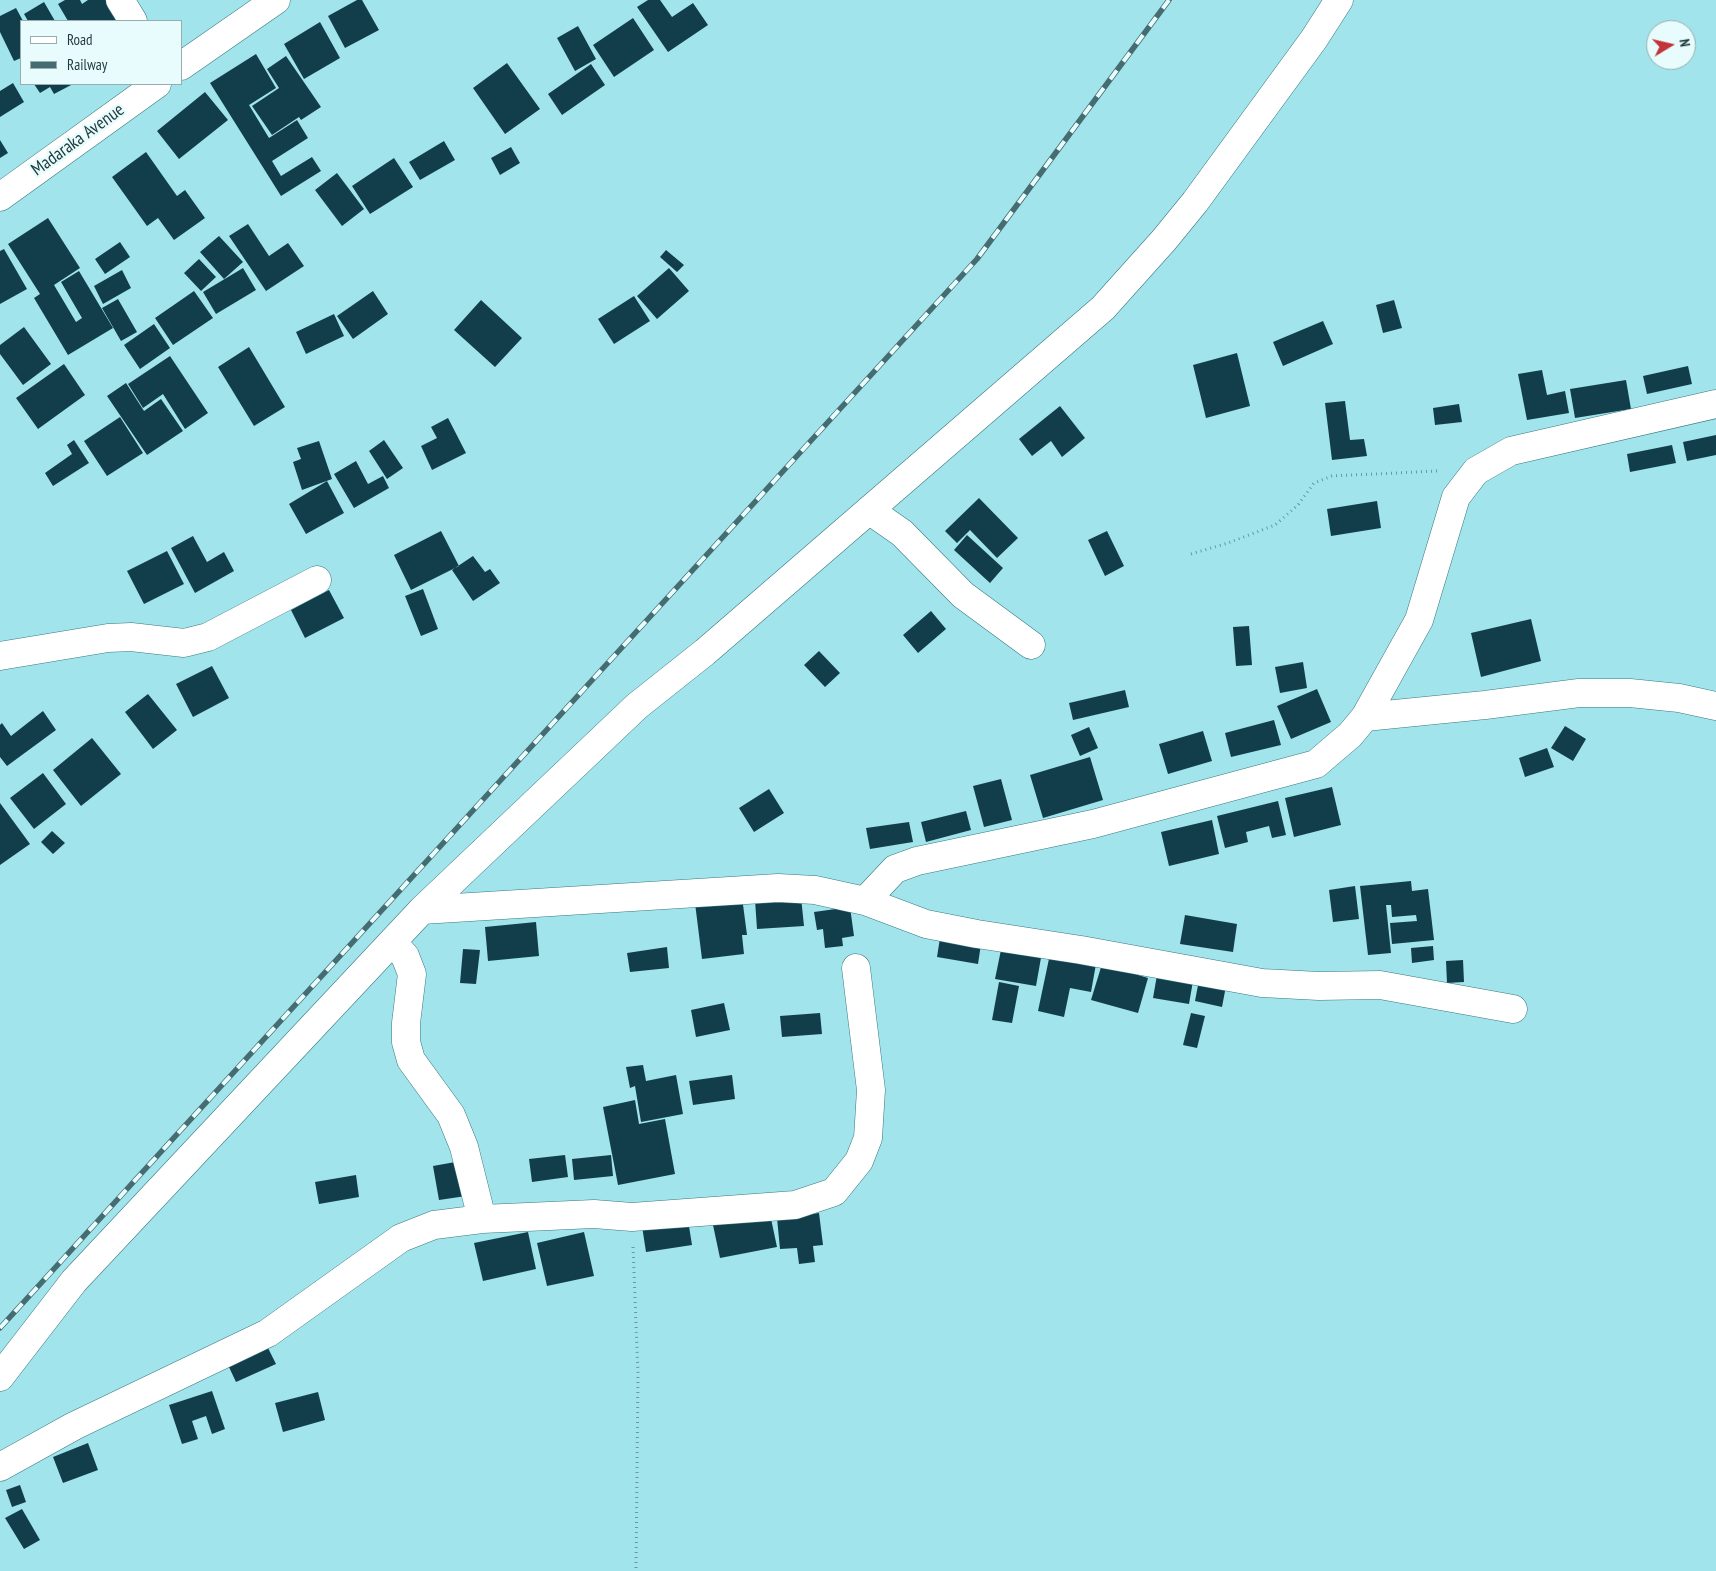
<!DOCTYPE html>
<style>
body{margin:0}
#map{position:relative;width:1716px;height:1571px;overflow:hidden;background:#a1e4eb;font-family:"PT Sans Narrow",sans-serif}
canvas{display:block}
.legend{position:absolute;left:20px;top:20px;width:162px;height:65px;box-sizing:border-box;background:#e8fcfd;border:1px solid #97aeb0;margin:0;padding:6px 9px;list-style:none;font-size:15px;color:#1e393c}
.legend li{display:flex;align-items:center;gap:10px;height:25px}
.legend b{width:25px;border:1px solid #97aeb0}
.north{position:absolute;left:1646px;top:20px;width:50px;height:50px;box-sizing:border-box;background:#e8fcfd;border:1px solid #97aeb0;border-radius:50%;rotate:81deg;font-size:14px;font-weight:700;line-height:20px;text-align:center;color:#1e393c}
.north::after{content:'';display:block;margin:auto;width:18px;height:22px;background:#c33438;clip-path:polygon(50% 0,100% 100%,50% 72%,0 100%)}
</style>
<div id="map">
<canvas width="1716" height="1571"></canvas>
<ul class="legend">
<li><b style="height:6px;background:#fff"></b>Road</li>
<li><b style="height:6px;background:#456c70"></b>Railway</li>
</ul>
<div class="north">N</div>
</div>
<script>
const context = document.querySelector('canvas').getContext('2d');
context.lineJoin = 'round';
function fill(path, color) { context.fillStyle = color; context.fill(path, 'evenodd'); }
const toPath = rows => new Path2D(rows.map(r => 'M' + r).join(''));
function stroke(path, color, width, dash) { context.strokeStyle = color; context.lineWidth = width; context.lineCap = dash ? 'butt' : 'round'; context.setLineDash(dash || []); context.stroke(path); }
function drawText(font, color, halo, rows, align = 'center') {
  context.font = font + ' "PT Sans Narrow",sans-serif'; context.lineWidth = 5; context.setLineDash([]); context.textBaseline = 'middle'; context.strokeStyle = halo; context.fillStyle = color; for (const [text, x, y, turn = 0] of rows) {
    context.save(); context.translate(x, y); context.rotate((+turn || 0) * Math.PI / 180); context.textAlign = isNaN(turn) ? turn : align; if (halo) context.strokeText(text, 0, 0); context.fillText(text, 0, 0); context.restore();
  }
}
const building = toPath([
 [65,0,80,0,82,4,88,0,108,0,119,21,68,21,58,4],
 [357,0,362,0,379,30,345,48,328,16],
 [648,0,660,0,672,17,693,3,708,25,668,52,637,7],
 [44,2,55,21,28,21,24,14],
 [16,8,23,21,21,58,14,61,0,32,0,16],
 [633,18,654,50,614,77,593,45],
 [320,22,340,58,304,79,284,44],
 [578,26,596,59,575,71,557,38],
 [256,54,276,88,249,105,269,138,297,120,308,138,272,161,281,176,312,157,321,171,281,196,210,83],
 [286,56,321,107,301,120,299,117,272,135,252,106,279,88,267,69],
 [507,63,540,109,505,134,473,88],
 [591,64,605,85,562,115,548,94],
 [13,83,24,102,0,117,0,91],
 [34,84,73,84,54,94,50,87,40,93],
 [205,92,228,120,179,159,157,131],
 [0,140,8,153,0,158],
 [444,141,455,160,420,180,409,162],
 [511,147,520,163,500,175,491,158],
 [146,152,177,196,185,190,205,218,174,240,158,218,147,226,112,177],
 [394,158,413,187,370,214,352,186],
 [337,173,364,209,342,226,315,190],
 [48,218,80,268,54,285,76,322,82,318,61,282,79,271,113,328,68,355,34,298,40,294,8,244],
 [248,224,269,256,288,243,304,266,266,291,229,236],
 [219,236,243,262,224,279,200,252],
 [120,242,130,257,105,274,95,259],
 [4,249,27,289,0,304,0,251],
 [666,250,684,265,677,272,660,257],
 [199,259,216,277,201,291,184,273],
 [243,268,256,290,216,314,203,292],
 [669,268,689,291,657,319,637,296],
 [122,270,131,288,103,304,94,286],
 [194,291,213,318,173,345,155,318],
 [373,291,388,314,353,339,337,316],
 [634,296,650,321,614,344,598,319],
 [118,299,137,332,121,341,102,308],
 [481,300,522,338,495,367,454,330],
 [1394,300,1402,328,1383,333,1376,305],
 [334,314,344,336,306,354,296,332],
 [1323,321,1333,344,1283,366,1273,342],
 [154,324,170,348,140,369,124,345],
 [24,327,51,364,23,385,0,354,0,345],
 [249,347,285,407,254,426,218,367],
 [1237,353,1250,406,1206,418,1193,365],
 [170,356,208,413,185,429,163,394,143,408,128,384],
 [64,364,85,395,38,429,16,398],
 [1688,366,1692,384,1647,394,1643,376],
 [1542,370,1547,395,1565,391,1569,413,1527,420,1518,374],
 [1626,380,1631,409,1575,418,1570,389],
 [126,383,144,411,161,399,183,431,147,455,107,396],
 [1345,401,1350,440,1364,439,1367,456,1332,460,1325,403],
 [1459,404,1462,422,1435,425,1433,408],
 [1060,406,1085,438,1062,457,1051,441,1032,456,1019,439],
 [120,417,143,453,107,476,84,441],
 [448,418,466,453,432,470,421,446,437,438,431,427],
 [1716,435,1716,455,1687,461,1683,442],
 [74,440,89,463,53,486,45,473,72,454,67,445],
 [384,440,403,468,387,479,369,451],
 [319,441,332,479,302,490,293,462,301,459,297,448],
 [1672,445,1676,463,1630,472,1627,454],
 [356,461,368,484,383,476,389,488,354,508,334,474],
 [327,481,344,513,306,534,289,504],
 [979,498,1018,538,997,558,970,530,957,543,945,531],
 [1377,501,1381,528,1331,536,1327,509],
 [441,531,459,566,411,590,394,555],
 [1107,531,1124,566,1105,576,1088,540],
 [967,535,1003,568,990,583,954,550],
 [193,536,207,562,224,552,234,571,195,593,171,548],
 [167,551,184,584,144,604,127,571],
 [473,556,485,572,490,569,500,583,473,601,452,570],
 [423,589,438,629,421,636,405,596],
 [329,590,344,618,305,638,291,610],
 [931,611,946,629,918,653,903,635],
 [1531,619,1541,661,1481,677,1471,633],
 [1249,626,1252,665,1236,666,1233,627],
 [819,651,840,673,825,687,804,665],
 [1303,662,1307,688,1280,693,1275,667],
 [212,666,229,698,193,717,176,684],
 [1317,689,1331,722,1291,739,1277,706],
 [1125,690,1129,707,1073,720,1069,703],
 [148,694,177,730,153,749,125,712],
 [43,711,56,730,7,766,0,757,0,725,2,723,11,736],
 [1274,720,1281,745,1231,757,1225,733],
 [1565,726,1586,739,1573,761,1551,748],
 [1089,727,1098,748,1080,756,1071,735],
 [1203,731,1212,761,1168,774,1159,744],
 [92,738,121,774,81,806,53,770],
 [1547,748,1554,767,1525,777,1519,758],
 [1090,757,1103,800,1043,818,1030,775],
 [43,773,66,804,34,829,10,798],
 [1001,779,1012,820,984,827,973,786],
 [1332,787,1341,825,1294,837,1285,798],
 [769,789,784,813,754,832,739,808],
 [1278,801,1286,835,1272,838,1269,826,1246,832,1248,842,1225,848,1217,816],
 [0,803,30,844,0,865],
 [966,811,971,830,926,842,921,822],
 [1212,820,1219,854,1169,866,1161,832],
 [909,822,913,842,870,849,866,828],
 [52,831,65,843,53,854,41,842],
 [1411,881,1412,891,1428,889,1434,940,1392,944,1390,923,1417,921,1416,915,1392,917,1391,905,1386,905,1391,953,1368,955,1360,886],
 [1355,886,1359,919,1333,922,1329,890],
 [742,897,747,935,742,935,744,954,702,959,695,903],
 [801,897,804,926,757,929,755,900],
 [850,907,854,936,842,938,843,946,825,948,823,929,817,930,814,912],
 [1185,915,1237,924,1233,952,1180,944],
 [536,922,539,956,488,961,485,927],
 [940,938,981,944,978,964,937,957],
 [1002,945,1042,952,1036,986,995,979],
 [1433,946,1434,960,1412,963,1411,948],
 [667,947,669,968,630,972,627,953],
 [463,949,480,950,476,984,460,983],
 [1050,954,1096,964,1091,992,1070,988,1064,1017,1038,1011],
 [1463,960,1464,982,1447,983,1446,961],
 [1102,964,1148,978,1138,1013,1091,1000],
 [1157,975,1193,981,1189,1004,1153,998],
 [1199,980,1226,986,1222,1007,1195,1001],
 [999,982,1019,986,1012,1023,992,1020],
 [724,1003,730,1030,696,1037,691,1010],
 [820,1013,822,1034,782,1037,780,1016],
 [1191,1013,1205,1016,1197,1048,1183,1045],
 [643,1065,646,1081,676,1075,683,1114,641,1122,635,1086,630,1088,626,1067],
 [732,1075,735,1099,693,1105,689,1081],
 [635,1100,639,1124,665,1119,675,1174,618,1185,603,1107],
 [565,1155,568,1177,532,1182,529,1159],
 [611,1155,613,1176,574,1180,572,1159],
 [461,1161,466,1196,439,1200,433,1166],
 [356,1175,359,1197,319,1204,315,1182],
 [819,1213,823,1245,813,1246,815,1262,799,1264,797,1248,780,1249,777,1218],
 [770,1214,777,1247,720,1258,713,1225],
 [688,1220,692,1245,646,1252,642,1226],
 [528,1232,536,1269,483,1281,474,1243],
 [584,1232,594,1276,547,1286,537,1243],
 [267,1346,276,1364,236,1382,228,1365],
 [212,1391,225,1429,212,1434,206,1416,192,1421,198,1439,182,1444,169,1405],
 [318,1392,325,1420,283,1432,275,1403],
 [88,1443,98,1470,63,1483,53,1457],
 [20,1485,26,1502,12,1507,6,1490],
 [22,1509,40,1540,24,1549,5,1518]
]);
const path = toPath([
 [1191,554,1228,543,1275,525,1298,505,1314,483,1332,476,1438,471],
 [633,1247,638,1374,636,1571]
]);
const minor = toPath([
 [120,0,133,21],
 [869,510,902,533,963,595,1031,645],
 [0,656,108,638,131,637,184,643,208,637,317,580],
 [1365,717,1485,705,1579,693,1630,693,1679,698,1716,706],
 [865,901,895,869,917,861,1093,824,1316,764,1350,735,1365,717,1419,620,1456,497,1476,471,1511,451,1716,404],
 [422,910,778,888,815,890,865,901,926,924,977,934,1081,950,1262,983,1319,986,1380,985,1513,1009],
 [393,943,405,956,412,974,406,1023,406,1042,411,1060,451,1115,464,1147,482,1219],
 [0,1377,74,1281,422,910,637,706,705,652,1103,308,1164,240,1195,202,1314,39,1339,0],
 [0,1467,74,1426,268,1333,401,1238,434,1225,482,1219,594,1214,632,1217,795,1205,834,1192,859,1161,868,1138,871,1090,856,968]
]);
const major = toPath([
 [181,66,276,0],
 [0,197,157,84]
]);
const rail = toPath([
 [0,1328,977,259,1169,0]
]);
const streetNames = [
 ["Madaraka Avenue",78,140,-36]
];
fill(building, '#123e4c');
stroke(minor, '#387980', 29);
stroke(major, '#387980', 29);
stroke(path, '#68999f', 3, [1, 4]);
stroke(minor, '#fff', 28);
stroke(major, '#fff', 28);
stroke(rail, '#456c70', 5.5);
stroke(rail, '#e8fcfd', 4, [11]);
drawText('18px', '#1e393c', '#e8fcfd', streetNames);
</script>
